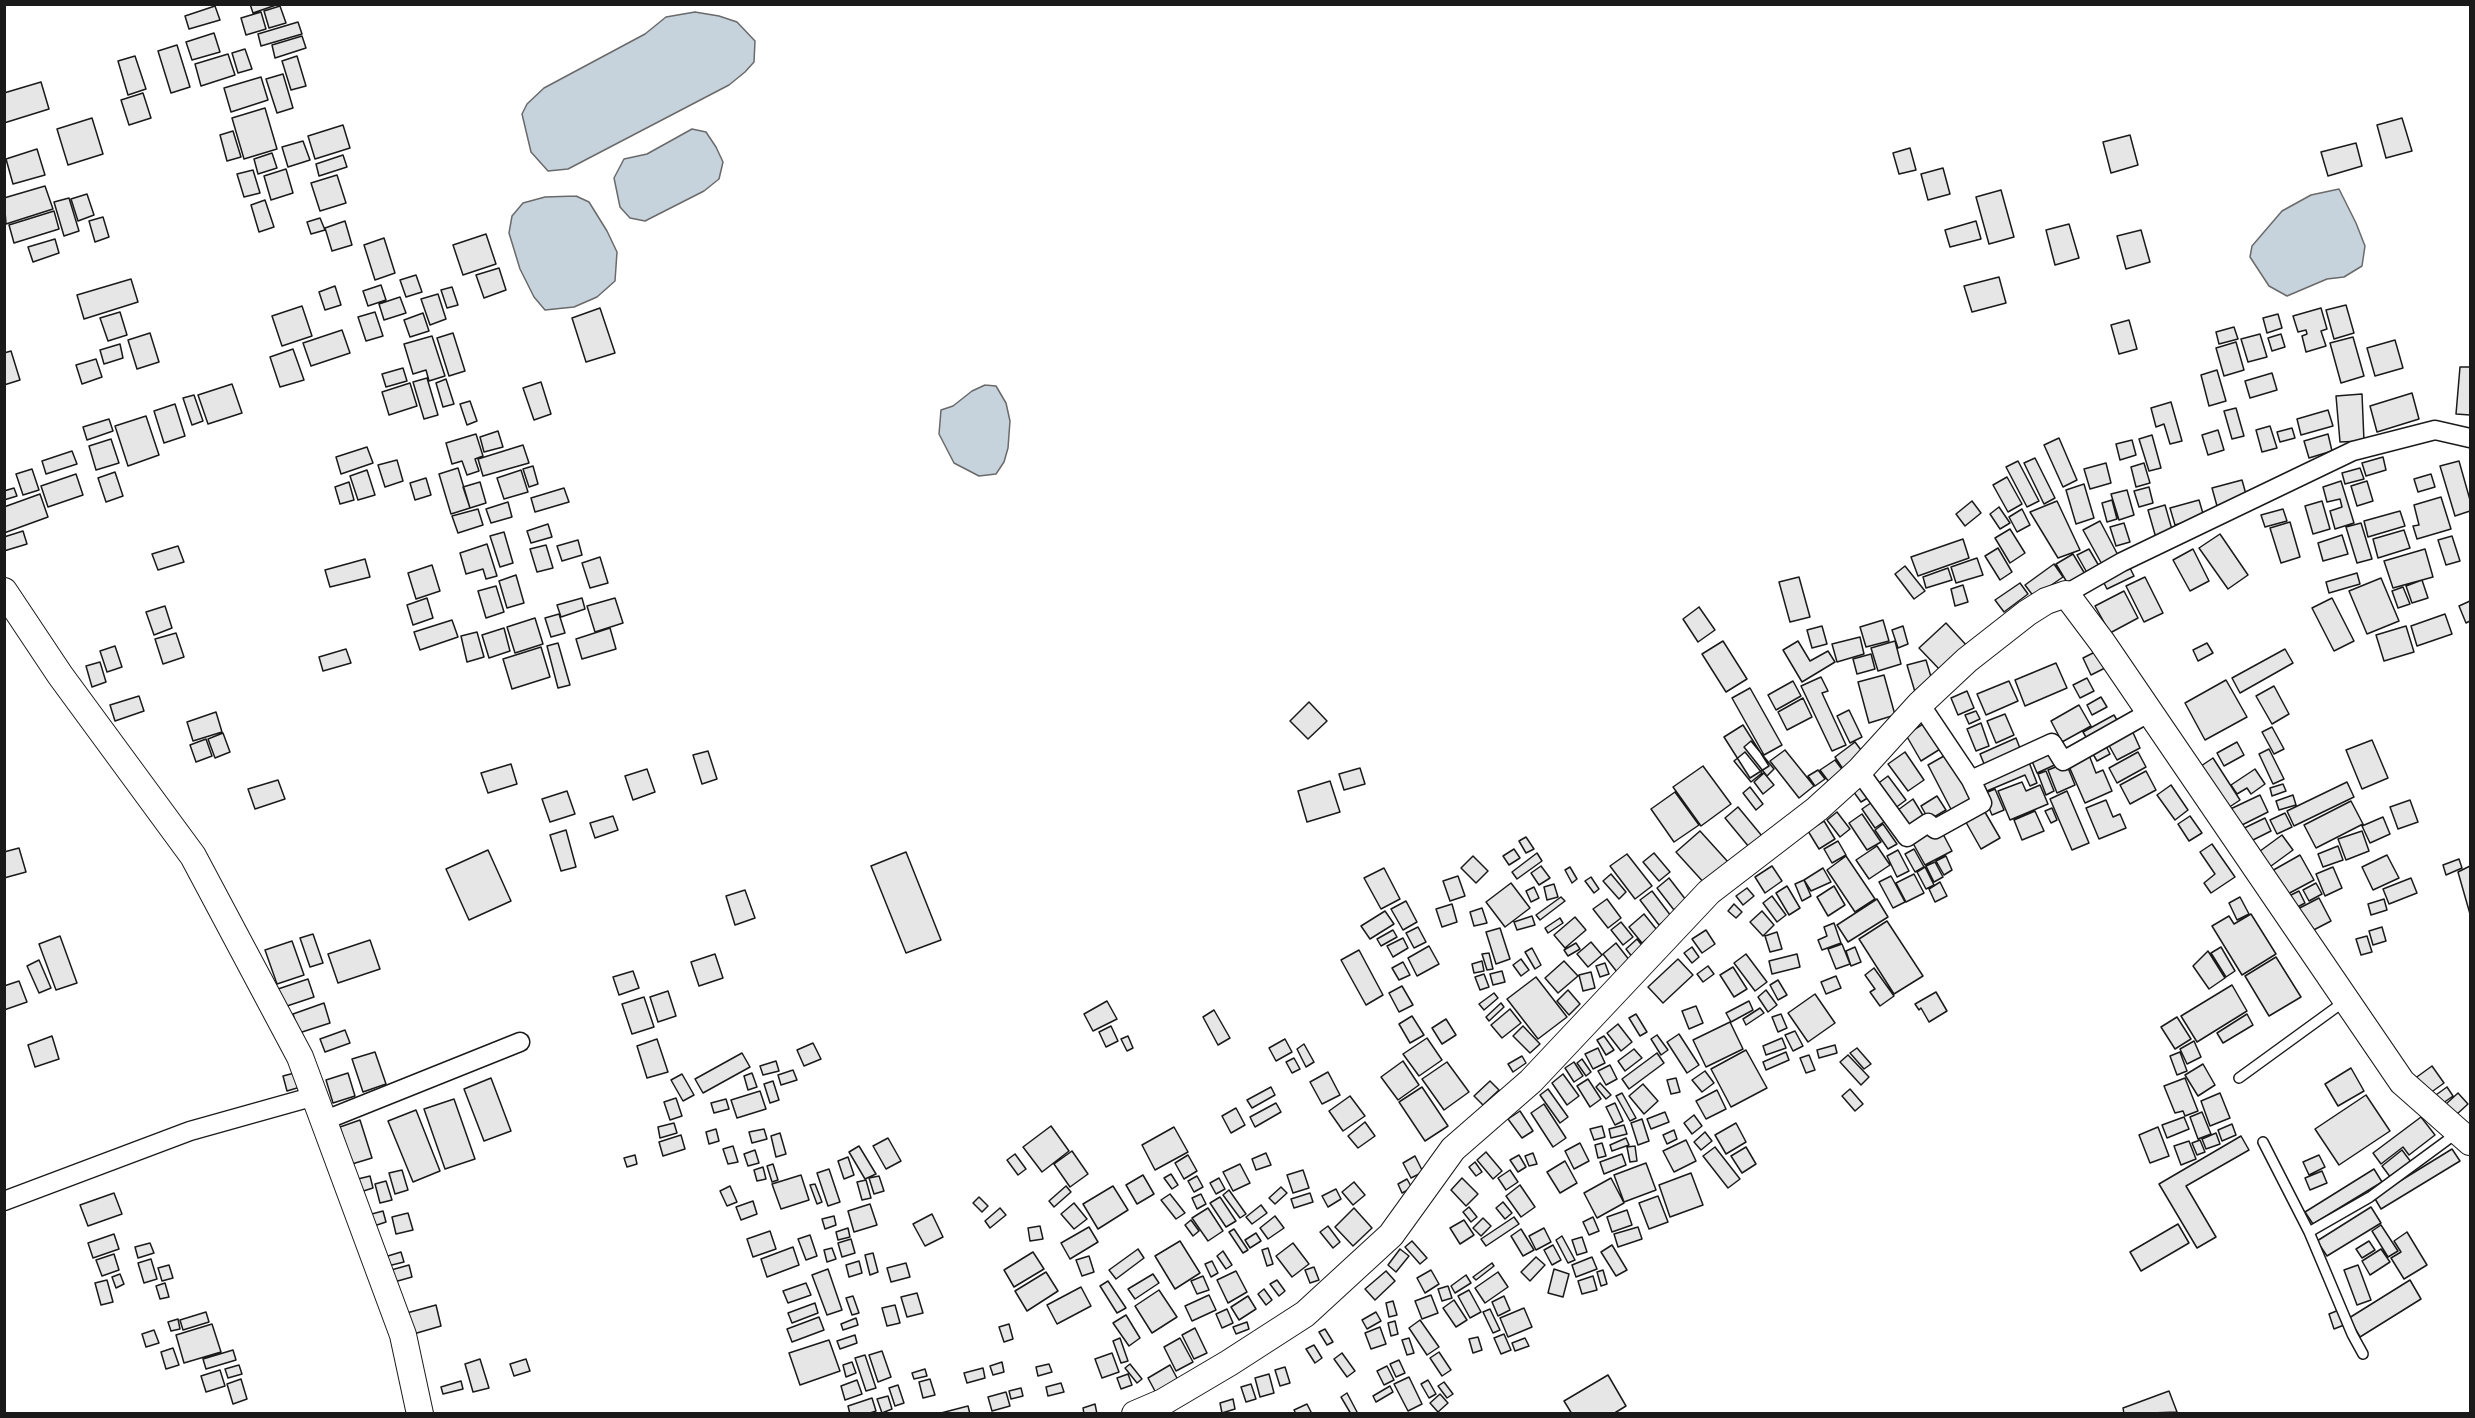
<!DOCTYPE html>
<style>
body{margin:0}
#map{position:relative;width:2475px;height:1418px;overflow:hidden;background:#fff;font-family:"PT Serif",serif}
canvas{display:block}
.frame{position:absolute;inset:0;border:6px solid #1a1a1a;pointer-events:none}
</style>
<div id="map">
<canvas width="2475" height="1418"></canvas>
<div class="frame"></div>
</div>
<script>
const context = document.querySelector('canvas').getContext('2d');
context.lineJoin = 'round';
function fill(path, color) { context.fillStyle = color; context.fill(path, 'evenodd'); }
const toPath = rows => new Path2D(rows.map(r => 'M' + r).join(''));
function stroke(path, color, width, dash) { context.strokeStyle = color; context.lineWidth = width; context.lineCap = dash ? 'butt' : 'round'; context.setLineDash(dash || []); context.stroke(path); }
const water = toPath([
 [695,12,719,16,737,22,755,41,754,62,745,72,729,85,568,169,548,171,531,152,522,114,527,104,544,88,645,34,666,17,695,12],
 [692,129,706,132,716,147,723,162,719,179,704,191,645,221,630,218,620,207,614,178,624,159,647,154,692,129],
 [2339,189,2356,223,2365,246,2362,266,2344,277,2327,279,2287,296,2269,286,2250,257,2252,246,2282,211,2311,195,2339,189],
 [576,196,589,202,607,231,617,252,615,281,597,297,574,307,545,310,534,297,520,269,509,233,512,216,523,203,545,197,576,196],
 [985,385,996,386,1006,403,1010,421,1008,448,1004,462,996,474,979,476,954,463,939,434,941,410,953,406,972,391,985,385]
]);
const building = toPath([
 [250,4,279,4,253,13,250,4],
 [215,6,220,20,189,29,185,16,215,6],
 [280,6,286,23,269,28,264,11,280,6],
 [261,12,266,29,246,35,241,18,261,12],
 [298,22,302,34,261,46,258,34,298,22],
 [214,33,220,52,192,60,186,42,214,33],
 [302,36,306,48,275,58,272,45,302,36],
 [177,45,190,87,171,93,158,51,177,45],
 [245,49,252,69,238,73,232,53,245,49],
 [228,54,235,75,201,86,195,64,228,54],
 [135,56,146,89,128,95,118,61,135,56],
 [297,56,306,86,291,90,282,61,297,56],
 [283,74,293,108,277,113,266,79,283,74],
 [261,77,268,100,231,112,224,88,261,77],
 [41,82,49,109,4,123,4,93,41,82],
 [143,93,151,118,129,125,121,100,143,93],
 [265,108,277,149,244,159,232,118,265,108],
 [92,118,103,154,68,165,57,129,92,118],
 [2402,118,2412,151,2386,158,2377,125,2402,118],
 [343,125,350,148,315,159,308,136,343,125],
 [233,131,241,157,227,161,220,135,233,131],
 [2130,135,2138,165,2111,173,2103,142,2130,135],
 [303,141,310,160,288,167,282,147,303,141],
 [2356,143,2362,166,2328,176,2321,152,2356,143],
 [1910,148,1916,170,1899,174,1893,153,1910,148],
 [37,149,45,175,13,184,6,159,37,149],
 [272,153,277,168,258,174,254,159,272,153],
 [343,155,347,167,319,176,316,164,343,155],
 [1943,168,1950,194,1928,200,1921,174,1943,168],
 [286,169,293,193,271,200,264,176,286,169],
 [253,170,260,193,244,197,237,174,253,170],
 [337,175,346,203,320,211,311,183,337,175],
 [45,186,53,209,6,224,4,198,45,186],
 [2001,190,2014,237,1989,244,1976,197,2001,190],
 [87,194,94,215,78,221,71,199,87,194],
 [69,198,79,231,64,236,54,202,69,198],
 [265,200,274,227,259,232,251,205,265,200],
 [54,211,59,229,14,243,9,225,54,211],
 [103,217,109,237,95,242,89,221,103,217],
 [320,218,325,230,311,234,307,222,320,218],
 [345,221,352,245,332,251,325,228,345,221],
 [1976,221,1981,239,1950,247,1945,230,1976,221],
 [2069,224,2079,258,2055,265,2046,230,2069,224],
 [2141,230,2150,262,2126,269,2117,236,2141,230],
 [486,234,496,264,463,275,453,245,486,234],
 [384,238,395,273,375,280,364,245,384,238],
 [55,239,59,253,33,262,28,247,55,239],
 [499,268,506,290,484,298,476,275,499,268],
 [416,275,422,292,406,297,400,280,416,275],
 [1999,277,2006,303,1972,312,1964,286,1999,277],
 [131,279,138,302,84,319,77,295,131,279],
 [381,285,386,300,368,306,363,291,381,285],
 [335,286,341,305,325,310,319,292,335,286],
 [452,287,458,305,447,308,441,290,452,287],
 [438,294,446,319,430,325,421,299,438,294],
 [400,297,406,313,384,320,379,304,400,297],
 [2346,305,2354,333,2334,339,2326,310,2346,305],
 [302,306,312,336,282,346,272,316,302,306],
 [600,308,615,353,586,362,572,318,600,308],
 [2321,308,2327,329,2321,331,2326,346,2306,352,2302,336,2307,334,2306,330,2298,332,2293,316,2321,308],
 [120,312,127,335,108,341,100,318,120,312],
 [375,312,383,336,366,341,358,317,375,312],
 [423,313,429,331,410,337,404,320,423,313],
 [2278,314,2282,328,2267,333,2263,318,2278,314],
 [2129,320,2137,349,2119,354,2111,325,2129,320],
 [2234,327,2238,339,2219,344,2216,332,2234,327],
 [342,330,350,353,311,366,303,343,342,330],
 [150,333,159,362,137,369,128,340,150,333],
 [453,333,465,371,449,376,437,338,453,333],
 [2260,334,2267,357,2248,362,2241,339,2260,334],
 [2281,334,2285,347,2272,351,2268,338,2281,334],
 [432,336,445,376,429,381,426,370,413,374,404,344,432,336],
 [2353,337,2364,376,2341,383,2330,343,2353,337],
 [2395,340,2403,368,2375,376,2367,348,2395,340],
 [2236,342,2244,370,2224,376,2216,348,2236,342],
 [120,344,123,358,104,364,100,350,120,344],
 [293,349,304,380,280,387,270,357,293,349],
 [11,351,20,380,4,385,4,353,11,351],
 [96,359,102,377,82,384,76,365,96,359],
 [2460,367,2470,367,2470,415,2456,414,2460,367],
 [403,368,407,381,386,387,382,374,403,368],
 [2217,370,2226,401,2209,406,2201,375,2217,370],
 [2272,373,2277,390,2250,398,2245,381,2272,373],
 [427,378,438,415,424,419,413,382,427,378],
 [446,379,454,404,443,407,436,383,446,379],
 [541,382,551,414,534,420,523,388,541,382],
 [410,383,417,406,389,415,382,392,410,383],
 [232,384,242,413,208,424,198,395,232,384],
 [2412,393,2419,419,2377,432,2370,406,2412,393],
 [2362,394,2364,441,2340,442,2336,396,2362,394],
 [194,395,203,421,192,425,183,398,194,395],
 [470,401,477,421,467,425,460,404,470,401],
 [2171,402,2182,441,2170,444,2164,424,2156,427,2151,408,2171,402],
 [175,404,185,436,164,443,154,411,175,404],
 [2236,408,2244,436,2232,439,2224,411,2236,408],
 [2328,410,2333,426,2301,435,2297,419,2328,410],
 [146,416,159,455,128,466,115,426,146,416],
 [109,419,113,431,87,440,83,427,109,419],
 [2270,426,2277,448,2262,452,2256,430,2270,426],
 [2292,428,2295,438,2280,442,2277,432,2292,428],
 [2218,430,2224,450,2208,455,2202,435,2218,430],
 [498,431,503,447,484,452,480,437,498,431],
 [476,434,483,456,475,459,479,471,467,475,462,461,452,464,446,443,476,434],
 [2328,434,2332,451,2309,458,2304,441,2328,434],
 [2152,435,2161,468,2149,471,2139,439,2152,435],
 [2059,438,2077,480,2063,487,2044,445,2059,438],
 [111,439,119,463,96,470,89,446,111,439],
 [2132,440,2136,455,2120,460,2116,444,2132,440],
 [523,445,529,463,483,476,478,459,523,445],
 [367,447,373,463,341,474,336,457,367,447],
 [72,451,77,464,46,474,42,461,72,451],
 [2383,457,2386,470,2366,476,2362,463,2383,457],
 [2035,458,2055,498,2044,504,2024,463,2035,458],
 [397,460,403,481,385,487,378,465,397,460],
 [2018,461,2039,501,2027,507,2006,467,2018,461],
 [2459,461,2470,500,2470,511,2455,516,2440,466,2459,461],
 [2106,463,2111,483,2090,489,2084,469,2106,463],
 [2144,463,2150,483,2136,487,2131,467,2144,463],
 [533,466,538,484,529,487,523,469,533,466],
 [458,468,470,508,451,514,439,474,458,468],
 [2360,468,2364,479,2345,484,2342,473,2360,468],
 [32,469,39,490,23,495,16,474,32,469],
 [367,470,375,495,358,500,350,476,367,470],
 [521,470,528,492,504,499,497,478,521,470],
 [115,472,123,496,106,502,98,478,115,472],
 [76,474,83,495,48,507,41,486,76,474],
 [2431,474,2435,487,2418,492,2414,479,2431,474],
 [2007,477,2022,504,2008,512,1993,485,2007,477],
 [426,478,431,495,415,500,410,483,426,478],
 [2242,480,2247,498,2217,506,2212,488,2242,480],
 [2341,481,2354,523,2335,529,2330,511,2342,507,2340,499,2327,502,2323,487,2341,481],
 [2367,481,2373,501,2357,506,2351,486,2367,481],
 [349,482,354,500,340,504,335,487,349,482],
 [480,482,486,503,470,508,463,487,480,482],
 [2084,484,2094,518,2076,524,2066,490,2084,484],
 [2149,487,2153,503,2139,507,2134,491,2149,487],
 [14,488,17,496,4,500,4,491,14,488],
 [564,488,569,502,535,512,531,498,564,488],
 [2127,490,2134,515,2119,520,2111,494,2127,490],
 [40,494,48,517,4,533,4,507,40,494],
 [2441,497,2451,529,2417,539,2413,526,2419,525,2414,505,2441,497],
 [2112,500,2117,519,2107,522,2102,503,2112,500],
 [2199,500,2204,517,2175,525,2170,508,2199,500],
 [1972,501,1981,513,1965,526,1956,514,1972,501],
 [2057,501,2080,550,2058,558,2030,512,2057,501],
 [2322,501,2330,529,2313,534,2305,506,2322,501],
 [508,502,512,517,491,523,486,509,508,502],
 [2165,505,2173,533,2156,538,2148,510,2165,505],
 [1999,507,2010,523,2000,529,1990,514,1999,507],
 [478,509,483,525,458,533,452,516,478,509],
 [2022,509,2030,525,2017,532,2009,517,2022,509],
 [2283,509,2287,521,2265,527,2261,515,2283,509],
 [2400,511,2405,526,2368,537,2364,521,2400,511],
 [2100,521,2120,559,2104,568,2083,530,2100,521],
 [2290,522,2300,557,2281,563,2270,528,2290,522],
 [2124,523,2130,542,2116,546,2110,527,2124,523],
 [2361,523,2372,559,2357,563,2346,527,2361,523],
 [548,524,552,537,531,543,527,531,548,524],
 [2010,529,2025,553,2010,563,1995,538,2010,529],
 [2404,530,2410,548,2378,558,2373,539,2404,530],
 [23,531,27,544,4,551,4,537,23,531],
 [504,532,513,563,500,567,490,536,504,532],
 [2220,534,2248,575,2228,589,2199,548,2220,534],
 [2342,535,2348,554,2323,561,2318,543,2342,535],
 [2452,536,2460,561,2446,565,2438,540,2452,536],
 [1963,539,1969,558,1918,576,1911,557,1963,539],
 [578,540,582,555,562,561,557,546,578,540],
 [487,544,497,576,486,579,483,569,466,574,460,553,487,544],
 [546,545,553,568,537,572,530,549,546,545],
 [178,546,184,562,158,570,152,554,178,546],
 [1998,548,2012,572,2000,580,1985,556,1998,548],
 [2089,549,2102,571,2090,578,2077,555,2089,549],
 [2193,549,2209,581,2190,591,2173,560,2193,549],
 [2425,549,2433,577,2393,588,2384,561,2425,549],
 [2073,554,2088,579,2071,589,2056,564,2073,554],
 [600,557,608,583,590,588,582,563,600,557],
 [1977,558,1983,575,1956,583,1951,567,1977,558],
 [365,559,370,577,330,587,325,570,365,559],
 [2054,564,2063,577,2034,597,2025,585,2054,564],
 [432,565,440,591,416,599,408,573,432,565],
 [1905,566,1925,591,1914,599,1895,574,1905,566],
 [2129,566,2134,576,2107,589,2102,579,2129,566],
 [1948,568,1952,580,1926,588,1923,577,1948,568],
 [2357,573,2360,584,2329,593,2326,582,2357,573],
 [516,575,524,603,507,608,499,581,516,575],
 [1799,577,1810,617,1790,622,1779,582,1799,577],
 [2145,577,2163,613,2144,622,2126,586,2145,577],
 [2381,578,2399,621,2367,634,2349,591,2381,578],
 [2422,580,2428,598,2412,603,2406,586,2422,580],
 [2020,583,2028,594,2004,612,1995,600,2020,583],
 [1963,585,1968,602,1955,606,1951,589,1963,585],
 [496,586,504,612,486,618,478,591,496,586],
 [2403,587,2410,604,2398,608,2392,591,2403,587],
 [2124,591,2138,618,2110,633,2095,606,2124,591],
 [427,598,433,618,413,625,407,605,427,598],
 [582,598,585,609,561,617,557,605,582,598],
 [615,598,623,623,595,632,587,606,615,598],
 [2332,598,2354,641,2334,651,2312,608,2332,598],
 [2470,601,2470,621,2466,623,2459,606,2470,601],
 [165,606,172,628,154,635,146,612,165,606],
 [1699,607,1715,630,1698,642,1683,619,1699,607],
 [559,614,565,633,551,637,545,618,559,614],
 [2445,614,2452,634,2417,646,2411,626,2445,614],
 [535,618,543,644,515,653,507,627,535,618],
 [452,620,458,637,420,650,414,632,452,620],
 [1883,620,1889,641,1866,647,1860,627,1883,620],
 [1946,623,1968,647,1941,671,1919,648,1946,623],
 [1822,626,1827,644,1812,648,1807,630,1822,626],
 [1903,626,1908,644,1898,648,1892,630,1903,626],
 [2406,626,2414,652,2384,661,2376,635,2406,626],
 [504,628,510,651,489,658,482,635,504,628],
 [610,628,616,649,582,659,576,639,610,628],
 [477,632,484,657,467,662,461,636,477,632],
 [176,633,184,657,163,664,155,639,176,633],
 [1860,637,1864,654,1837,662,1832,644,1860,637],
 [1723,641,1747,679,1726,692,1702,654,1723,641],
 [1798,641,1810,661,1828,651,1835,662,1802,682,1783,650,1798,641],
 [1895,641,1901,664,1878,671,1871,648,1895,641],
 [558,643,570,685,558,688,547,646,558,643],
 [2207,643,2213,653,2198,661,2193,650,2207,643],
 [115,646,122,667,107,672,100,651,115,646],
 [541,647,550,677,512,689,503,659,541,647],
 [346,649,351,663,323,671,319,657,346,649],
 [2101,649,2109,666,2091,675,2083,658,2101,649],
 [2285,649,2293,663,2240,693,2232,678,2285,649],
 [1871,654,1875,669,1857,674,1853,659,1871,654],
 [1926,660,1934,687,1915,692,1907,665,1926,660],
 [100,662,106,682,92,687,86,666,100,662],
 [2056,663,2067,688,2025,706,2015,680,2056,663],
 [1884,675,1895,715,1869,723,1858,682,1884,675],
 [1821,677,1828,691,1822,693,1846,745,1832,751,1801,686,1821,677],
 [2087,678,2094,691,2080,698,2073,685,2087,678],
 [2226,680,2247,717,2205,740,2185,703,2226,680],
 [1793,681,1801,696,1776,710,1768,695,1793,681],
 [2009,681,2018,701,1986,715,1977,694,2009,681],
 [2274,686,2289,714,2272,724,2256,696,2274,686],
 [1750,688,1782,745,1764,755,1732,698,1750,688],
 [1967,691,1974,708,1958,715,1951,698,1967,691],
 [139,696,144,711,115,721,110,705,139,696],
 [2101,697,2107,707,2092,715,2087,705,2101,697],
 [1803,698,1812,717,1787,730,1778,712,1803,698],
 [1309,702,1327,721,1308,739,1290,721,1309,702],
 [2079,705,2091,726,2062,742,2051,721,2079,705],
 [1849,710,1862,737,1850,743,1837,716,1849,710],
 [1976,711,1980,719,1969,724,1965,715,1976,711],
 [216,712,222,732,193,741,187,722,216,712],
 [2005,714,2014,735,1996,743,1987,721,2005,714],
 [2114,715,2121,727,2090,744,2083,732,2114,715],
 [1929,720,1945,746,1921,761,1906,735,1929,720],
 [1981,723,1989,746,1976,751,1967,729,1981,723],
 [1743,725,1769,766,1750,778,1724,737,1743,725],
 [2130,726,2140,748,2117,760,2106,740,2130,726],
 [2272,727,2284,749,2274,754,2262,732,2272,727],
 [223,733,230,752,215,758,208,739,223,733],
 [2016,738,2023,756,1987,771,1980,754,2016,738],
 [206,739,212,756,196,762,190,745,206,739],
 [2372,740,2388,778,2362,789,2346,750,2372,740],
 [1751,741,1774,769,1767,776,1744,747,1751,741],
 [1855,742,1864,754,1843,769,1835,757,1855,742],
 [2104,742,2110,754,2097,761,2090,749,2104,742],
 [2237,742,2244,755,2224,766,2217,753,2237,742],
 [2051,745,2059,763,2037,773,2029,754,2051,745],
 [2269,749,2284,779,2273,784,2259,754,2269,749],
 [1785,750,1814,786,1799,798,1770,761,1785,750],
 [708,751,717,779,702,784,693,755,708,751],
 [1745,752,1762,773,1751,782,1734,761,1745,752],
 [1905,752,1924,780,1908,791,1888,764,1905,752],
 [1951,752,1979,804,1955,817,1928,765,1951,752],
 [2138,752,2146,767,2117,783,2109,768,2138,752],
 [2089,755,2096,773,2103,770,2112,791,2085,803,2068,764,2089,755],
 [2027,757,2037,783,2030,786,2025,775,1987,791,1980,777,2027,757],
 [2213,758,2240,800,2219,814,2192,772,2213,758],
 [1835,760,1844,772,1829,782,1820,770,1835,760],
 [2066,763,2075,785,2057,793,2048,770,2066,763],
 [511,764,517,784,488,793,481,773,511,764],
 [1703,766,1731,804,1701,826,1673,787,1703,766],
 [1360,768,1365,784,1344,790,1339,774,1360,768],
 [647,769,655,792,633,800,625,776,647,769],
 [2255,769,2265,784,2251,794,2247,788,2237,794,2231,785,2255,769],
 [1818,770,1825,779,1815,786,1808,776,1818,770],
 [2046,771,2054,791,2046,795,2038,774,2046,771],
 [2146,771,2156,790,2130,804,2120,785,2146,771],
 [1764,773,1774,785,1763,794,1754,782,1764,773],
 [1888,776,1906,800,1890,812,1872,788,1888,776],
 [278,780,285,799,255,809,248,789,278,780],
 [1330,781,1340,812,1307,822,1298,791,1330,781],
 [2022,782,2026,791,2040,785,2048,804,2010,820,1998,791,2022,782],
 [2347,782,2354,797,2294,826,2287,811,2347,782],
 [1864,784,1871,796,1861,802,1853,791,1864,784],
 [2283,784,2286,791,2272,796,2270,788,2283,784],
 [2171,785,2188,810,2175,820,2157,795,2171,785],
 [1750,787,1763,804,1756,810,1743,793,1750,787],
 [1995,789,2004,810,1992,815,1983,794,1995,789],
 [567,791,575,814,550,822,542,799,567,791],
 [2067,791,2089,843,2072,850,2050,799,2067,791],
 [1675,792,1699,825,1674,842,1651,809,1675,792],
 [2260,795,2268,812,2232,830,2224,812,2260,795],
 [2293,795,2296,805,2279,810,2276,801,2293,795],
 [1937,796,1946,810,1929,820,1921,806,1937,796],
 [1878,798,1891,817,1875,828,1862,809,1878,798],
 [1913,799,1927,822,1913,832,1898,810,1913,799],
 [2106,800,2113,817,2120,814,2126,828,2099,839,2086,808,2106,800],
 [2410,800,2418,822,2398,829,2390,807,2410,800],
 [2351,801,2363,824,2316,848,2304,825,2351,801],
 [1738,807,1762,836,1749,847,1725,818,1738,807],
 [1982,807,2000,838,1981,849,1963,817,1982,807],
 [2052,808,2057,820,2051,823,2045,811,2052,808],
 [2035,811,2044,831,2022,840,2014,820,2035,811],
 [1837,812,1850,829,1840,837,1827,820,1837,812],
 [2285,813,2292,827,2277,834,2270,820,2285,813],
 [1862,814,1881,842,1867,850,1849,823,1862,814],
 [613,816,618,830,595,838,590,823,613,816],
 [2190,816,2202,833,2189,841,2178,824,2190,816],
 [2383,817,2390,834,2370,843,2362,826,2383,817],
 [2265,818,2271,831,2241,846,2234,833,2265,818],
 [1824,821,1835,839,1819,849,1808,831,1824,821],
 [1883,824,1897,844,1888,849,1875,830,1883,824],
 [1928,826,1934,838,1943,834,1952,851,1925,865,1909,836,1928,826],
 [566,830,576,867,561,871,550,835,566,830],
 [1700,831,1729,863,1706,885,1676,852,1700,831],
 [2362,831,2369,851,2346,860,2338,839,2362,831],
 [2282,835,2293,850,2267,869,2256,854,2282,835],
 [1526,837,1534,849,1526,853,1519,841,1526,837],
 [1838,841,1846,855,1832,863,1824,849,1838,841],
 [2212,844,2235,877,2211,893,2204,883,2215,874,2200,852,2212,844],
 [1877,846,1890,865,1869,879,1856,860,1877,846],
 [2338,846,2343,860,2323,867,2318,854,2338,846],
 [19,848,26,872,4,878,4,852,19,848],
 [1514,849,1520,858,1509,865,1503,856,1514,849],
 [1914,849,1924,867,1915,872,1905,854,1914,849],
 [488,850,511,901,469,920,446,869,488,850],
 [1898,850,1909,871,1897,877,1887,856,1898,850],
 [906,852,941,940,906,953,871,866,906,852],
 [1537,853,1542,861,1517,879,1512,872,1537,853],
 [1654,853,1670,872,1659,881,1643,862,1654,853],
 [1627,854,1652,886,1635,899,1610,866,1627,854],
 [2300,855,2314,880,2284,896,2270,872,2300,855],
 [2387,855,2399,878,2373,890,2362,867,2387,855],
 [1473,856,1488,871,1476,883,1461,868,1473,856],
 [1846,856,1875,899,1855,912,1827,870,1846,856],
 [1946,856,1952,870,1944,875,1936,861,1946,856],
 [2459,859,2462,868,2446,875,2443,865,2459,859],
 [1935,862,1943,877,1934,882,1926,866,1935,862],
 [1541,866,1550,878,1539,885,1531,873,1541,866],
 [1772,866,1782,881,1765,893,1755,877,1772,866],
 [2470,866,2470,914,2458,872,2470,866],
 [1570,867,1577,879,1572,883,1565,870,1570,867],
 [1925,867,1934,885,1926,889,1917,872,1925,867],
 [2333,867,2342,888,2325,896,2316,874,2333,867],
 [1384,868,1400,899,1381,909,1364,878,1384,868],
 [1823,868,1831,882,1811,891,1804,880,1823,868],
 [1611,874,1626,892,1619,899,1603,881,1611,874],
 [1914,874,1924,893,1906,902,1896,883,1914,874],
 [1458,876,1465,896,1450,901,1443,881,1458,876],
 [1891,876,1905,902,1893,908,1879,882,1891,876],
 [1591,877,1599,889,1594,893,1585,881,1591,877],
 [1669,878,1686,900,1674,910,1657,888,1669,878],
 [2411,878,2417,893,2389,904,2383,889,2411,878],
 [1804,880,1811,896,1802,901,1795,884,1804,880],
 [1940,882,1947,896,1935,902,1929,889,1940,882],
 [1511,883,1530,908,1505,927,1486,902,1511,883],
 [2316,883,2322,894,2309,901,2303,890,2316,883],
 [1554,884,1558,897,1547,900,1544,887,1554,884],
 [1787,886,1800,908,1789,915,1776,893,1787,886],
 [1834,886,1845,905,1828,916,1817,897,1834,886],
 [1534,887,1539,898,1531,902,1526,891,1534,887],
 [1747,888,1754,896,1743,905,1736,896,1747,888],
 [745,890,755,918,735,925,726,896,745,890],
 [1652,891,1671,916,1659,925,1640,900,1652,891],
 [2299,891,2305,903,2290,911,2283,899,2299,891],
 [1772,896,1786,915,1777,922,1763,903,1772,896],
 [1561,897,1565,901,1540,920,1536,915,1561,897],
 [2240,897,2249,914,2237,920,2229,903,2240,897],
 [2319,898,2331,921,2302,936,2290,913,2319,898],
 [1607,899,1621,918,1608,928,1593,909,1607,899],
 [1877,899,1888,917,1848,942,1837,925,1877,899],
 [2384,899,2387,910,2371,915,2368,904,2384,899],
 [1406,901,1417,922,1403,930,1391,909,1406,901],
 [1452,904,1457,922,1442,927,1436,909,1452,904],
 [1734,904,1742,912,1736,918,1728,911,1734,904],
 [1482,908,1487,923,1474,926,1470,912,1482,908],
 [1385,911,1394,924,1370,939,1361,926,1385,911],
 [1762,911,1774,925,1763,936,1750,922,1762,911],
 [1644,914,1657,930,1642,943,1629,927,1644,914],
 [2251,914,2276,954,2242,975,2212,926,2229,916,2234,924,2251,914],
 [1532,916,1535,925,1517,930,1514,922,1532,916],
 [1575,917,1586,930,1565,948,1554,935,1575,917],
 [1560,918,1563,923,1548,933,1545,928,1560,918],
 [1887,921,1923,976,1894,994,1859,939,1887,921],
 [1621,922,1633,937,1623,945,1611,930,1621,922],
 [1834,923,1841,943,1822,950,1818,940,1827,936,1824,927,1834,923],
 [1418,927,1426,942,1414,948,1406,933,1418,927],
 [2382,927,2386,941,2373,945,2369,931,2382,927],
 [1500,928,1510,959,1496,964,1486,932,1500,928],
 [1393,930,1397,937,1381,946,1377,939,1393,930],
 [1706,930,1715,944,1702,953,1692,939,1706,930],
 [1777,932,1782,949,1770,952,1765,936,1777,932],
 [313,934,323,963,310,967,300,938,313,934],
 [60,936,77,983,56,990,39,944,60,936],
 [2367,936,2372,952,2361,955,2356,939,2367,936],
 [1403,938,1408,948,1393,957,1387,946,1403,938],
 [1637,939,1644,948,1633,958,1626,949,1637,939],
 [370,940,380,969,338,983,328,954,370,940],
 [292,941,304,975,277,984,265,950,292,941],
 [1591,942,1602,955,1588,967,1577,954,1591,942],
 [1576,943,1580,949,1568,956,1564,950,1576,943],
 [1616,943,1630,961,1617,972,1603,954,1616,943],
 [1842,944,1850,964,1836,969,1828,949,1842,944],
 [1429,946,1439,964,1417,976,1408,958,1429,946],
 [1692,947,1699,957,1692,963,1684,953,1692,947],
 [1855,947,1861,962,1851,966,1846,951,1855,947],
 [2221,947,2235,971,2226,977,2211,953,2221,947],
 [1532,948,1541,965,1535,969,1525,952,1532,948],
 [1359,950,1383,995,1366,1005,1341,960,1359,950],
 [2208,951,2225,978,2209,989,2193,966,2208,951],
 [1489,953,1493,969,1487,970,1482,954,1489,953],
 [715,954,723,978,699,986,691,962,715,954],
 [1746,954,1767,982,1755,991,1734,963,1746,954],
 [1797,954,1800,967,1772,974,1769,961,1797,954],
 [2276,957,2301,997,2269,1016,2245,976,2276,957],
 [1521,959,1529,970,1521,976,1513,965,1521,959],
 [1678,959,1693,975,1663,1003,1648,987,1678,959],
 [39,960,51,988,39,993,27,966,39,960],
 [1482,961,1484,971,1474,973,1472,964,1482,961],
 [1564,961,1578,976,1558,993,1545,978,1564,961],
 [1403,962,1410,975,1399,980,1392,968,1403,962],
 [1605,963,1609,974,1600,977,1596,966,1605,963],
 [1708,966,1714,974,1703,982,1697,974,1708,966],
 [1733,967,1747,989,1734,997,1720,975,1733,967],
 [1874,968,1894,996,1880,1006,1870,992,1875,989,1865,975,1874,968],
 [633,971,639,988,619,995,613,977,633,971],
 [1502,971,1505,982,1493,985,1490,974,1502,971],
 [1591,972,1595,988,1583,991,1579,975,1591,972],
 [1484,974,1489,987,1480,990,1475,977,1484,974],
 [1836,976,1841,988,1826,994,1821,982,1836,976],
 [1536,977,1567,1017,1538,1039,1507,999,1536,977],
 [308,979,314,997,281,1008,275,990,308,979],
 [1778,980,1787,995,1778,1000,1770,985,1778,980],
 [19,981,27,1002,4,1010,4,986,19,981],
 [2232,985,2247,1011,2197,1042,2181,1016,2232,985],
 [1402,986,1413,1005,1399,1012,1389,993,1402,986],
 [1568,990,1580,1004,1569,1015,1557,1001,1568,990],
 [1766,990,1777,1005,1768,1012,1758,997,1766,990],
 [668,991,676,1016,658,1022,650,997,668,991],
 [1936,992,1947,1011,1929,1022,1921,1008,1919,1010,1915,1004,1936,992],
 [1494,993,1498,998,1484,1010,1479,1004,1494,993],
 [1815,994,1835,1023,1808,1042,1788,1013,1815,994],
 [644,997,654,1027,632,1034,622,1004,644,997],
 [1107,1001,1117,1019,1093,1031,1084,1014,1107,1001],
 [1749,1001,1753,1010,1731,1022,1726,1013,1749,1001],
 [324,1003,330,1023,299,1033,293,1014,324,1003],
 [1501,1003,1504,1007,1489,1021,1486,1017,1501,1003],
 [1696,1006,1703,1023,1689,1029,1682,1011,1696,1006],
 [1760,1008,1764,1013,1746,1025,1743,1019,1760,1008],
 [1510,1009,1521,1023,1502,1038,1491,1025,1510,1009],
 [1214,1010,1230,1038,1218,1045,1203,1017,1214,1010],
 [1636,1014,1647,1032,1640,1036,1629,1018,1636,1014],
 [1781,1014,1787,1028,1778,1032,1772,1017,1781,1014],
 [2247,1014,2253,1025,2223,1043,2217,1033,2247,1014],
 [1412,1016,1424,1035,1410,1043,1399,1024,1412,1016],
 [2177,1017,2191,1039,2175,1049,2161,1027,2177,1017],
 [1446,1019,1456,1035,1442,1044,1432,1028,1446,1019],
 [1730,1022,1743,1049,1706,1067,1693,1040,1730,1022],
 [1618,1024,1632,1042,1621,1051,1607,1033,1618,1024],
 [1111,1026,1118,1041,1106,1047,1099,1032,1111,1026],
 [1523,1026,1540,1044,1530,1053,1513,1036,1523,1026],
 [345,1030,350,1043,325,1052,320,1039,345,1030],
 [1795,1031,1803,1046,1793,1051,1785,1035,1795,1031],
 [1679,1034,1699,1065,1687,1073,1667,1042,1679,1034],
 [1657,1035,1668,1050,1661,1055,1651,1039,1657,1035],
 [52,1036,59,1059,35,1067,28,1045,52,1036],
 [1128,1036,1133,1048,1127,1051,1121,1039,1128,1036],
 [1604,1036,1614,1050,1606,1055,1597,1040,1604,1036],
 [1427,1038,1442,1060,1419,1076,1403,1054,1427,1038],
 [1782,1038,1786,1048,1766,1055,1763,1046,1782,1038],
 [657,1039,668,1072,647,1078,637,1046,657,1039],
 [1285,1039,1292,1052,1276,1061,1269,1048,1285,1039],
 [2194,1041,2201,1057,2187,1064,2180,1049,2194,1041],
 [813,1043,821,1059,804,1066,797,1050,813,1043],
 [1304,1044,1314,1062,1306,1067,1297,1049,1304,1044],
 [1835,1045,1837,1053,1819,1058,1817,1050,1835,1045],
 [1598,1048,1605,1063,1593,1069,1585,1054,1598,1048],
 [1857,1048,1871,1064,1864,1069,1850,1053,1857,1048],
 [1634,1049,1642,1058,1625,1071,1618,1061,1634,1049],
 [1746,1050,1767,1088,1731,1107,1711,1069,1746,1050],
 [375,1052,386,1084,363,1092,352,1059,375,1052],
 [1786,1052,1789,1060,1766,1070,1763,1062,1786,1052],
 [2180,1052,2187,1071,2177,1075,2170,1056,2180,1052],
 [742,1053,750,1067,703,1093,695,1079,742,1053],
 [1657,1053,1664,1063,1629,1089,1622,1079,1657,1053],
 [1809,1055,1815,1070,1806,1073,1800,1058,1809,1055],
 [1848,1055,1869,1077,1861,1085,1840,1062,1848,1055],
 [1522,1056,1526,1063,1513,1072,1508,1064,1522,1056],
 [1294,1058,1300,1069,1292,1073,1286,1062,1294,1058],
 [1582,1059,1591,1072,1586,1076,1577,1063,1582,1059],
 [776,1061,779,1071,763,1075,760,1066,776,1061],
 [1403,1061,1419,1085,1398,1100,1381,1077,1403,1061],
 [1447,1062,1469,1092,1444,1110,1422,1079,1447,1062],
 [1574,1062,1583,1076,1574,1082,1565,1068,1574,1062],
 [2203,1064,2215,1085,2198,1096,2185,1075,2203,1064],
 [1610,1065,1617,1079,1606,1085,1598,1071,1610,1065],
 [2432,1066,2444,1083,2426,1096,2414,1079,2432,1066],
 [2351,1068,2364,1091,2338,1106,2325,1084,2351,1068],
 [793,1070,797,1080,781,1085,778,1075,793,1070],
 [302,1071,307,1085,287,1091,283,1076,302,1071],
 [1705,1071,1714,1083,1702,1092,1692,1080,1705,1071],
 [1328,1072,1340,1095,1322,1104,1310,1082,1328,1072],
 [348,1073,355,1096,333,1103,326,1080,348,1073],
 [752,1073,757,1087,748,1090,744,1076,752,1073],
 [682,1074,694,1095,683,1101,671,1080,682,1074],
 [1563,1074,1579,1096,1567,1105,1552,1083,1563,1074],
 [491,1078,511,1131,484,1141,464,1089,491,1078],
 [1676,1078,1680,1092,1671,1094,1667,1080,1676,1078],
 [2185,1078,2198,1111,2185,1116,2183,1111,2175,1113,2164,1086,2185,1078],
 [1588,1079,1601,1099,1590,1107,1577,1086,1588,1079],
 [773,1081,779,1100,770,1103,764,1084,773,1081],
 [1490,1081,1499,1090,1483,1105,1474,1096,1490,1081],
 [1600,1083,1611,1095,1606,1099,1596,1087,1600,1083],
 [1643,1084,1658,1101,1644,1114,1629,1096,1643,1084],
 [1271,1087,1275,1095,1252,1108,1247,1100,1271,1087],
 [1422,1087,1448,1126,1425,1141,1399,1102,1422,1087],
 [2447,1087,2453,1096,2439,1106,2433,1097,2447,1087],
 [1548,1089,1568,1117,1560,1123,1540,1095,1548,1089],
 [1850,1089,1863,1104,1855,1111,1842,1096,1850,1089],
 [1717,1090,1726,1109,1706,1119,1696,1101,1717,1090],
 [760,1091,766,1109,737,1118,731,1100,760,1091],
 [1622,1093,1636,1118,1630,1121,1616,1096,1622,1093],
 [2220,1093,2230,1118,2210,1126,2201,1101,2220,1093],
 [2458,1093,2468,1104,2456,1115,2446,1104,2458,1093],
 [2366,1095,2390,1131,2339,1165,2315,1129,2366,1095],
 [1350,1096,1365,1116,1343,1131,1329,1111,1350,1096],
 [676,1098,682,1116,670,1120,664,1102,676,1098],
 [454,1099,475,1159,445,1169,424,1109,454,1099],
 [726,1099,729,1109,714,1113,711,1103,726,1099],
 [1276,1103,1281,1112,1255,1127,1250,1117,1276,1103],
 [1615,1103,1623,1121,1615,1125,1606,1107,1615,1103],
 [1544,1104,1566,1138,1553,1147,1531,1113,1544,1104],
 [1236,1108,1245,1125,1231,1133,1222,1116,1236,1108],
 [416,1110,440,1171,413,1182,388,1121,416,1110],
 [1520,1111,1533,1131,1522,1138,1508,1119,1520,1111],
 [1665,1112,1669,1122,1651,1129,1647,1119,1665,1112],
 [2202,1112,2211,1134,2198,1139,2190,1117,2202,1112],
 [1694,1115,1702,1126,1692,1134,1684,1123,1694,1115],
 [2184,1117,2189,1129,2167,1138,2162,1125,2184,1117],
 [2421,1117,2435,1135,2409,1155,2403,1147,2381,1164,2373,1153,2421,1117],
 [1642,1119,1649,1141,1638,1145,1631,1123,1642,1119],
 [360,1120,372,1158,352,1164,340,1127,360,1120],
 [1365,1122,1375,1136,1358,1148,1348,1136,1365,1122],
 [674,1123,677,1133,660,1138,658,1127,674,1123],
 [1736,1123,1746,1142,1726,1154,1715,1135,1736,1123],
 [2232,1124,2236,1135,2222,1141,2218,1130,2232,1124],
 [1624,1125,1627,1134,1611,1138,1609,1129,1624,1125],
 [1051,1126,1069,1151,1042,1172,1023,1147,1051,1126],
 [1602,1126,1605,1137,1594,1140,1590,1129,1602,1126],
 [1174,1127,1188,1152,1155,1170,1142,1145,1174,1127],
 [2158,1127,2169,1156,2150,1163,2139,1135,2158,1127],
 [716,1129,719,1141,709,1144,706,1132,716,1129],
 [764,1129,767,1139,752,1143,749,1132,764,1129],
 [1674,1130,1677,1139,1667,1144,1663,1135,1674,1130],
 [1705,1132,1712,1141,1701,1150,1694,1142,1705,1132],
 [780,1133,786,1154,776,1157,771,1136,780,1133],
 [2216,1133,2220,1144,2206,1149,2202,1139,2216,1133],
 [681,1135,685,1149,663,1156,659,1142,681,1135],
 [2241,1136,2249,1150,2186,1186,2216,1237,2197,1248,2159,1184,2241,1136],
 [888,1138,901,1161,886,1169,873,1146,888,1138],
 [1626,1138,1629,1145,1612,1151,1610,1145,1626,1138],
 [1686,1140,1696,1161,1674,1172,1663,1151,1686,1140],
 [2200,1140,2205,1152,2197,1155,2192,1143,2200,1140],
 [2189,1141,2196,1159,2181,1165,2174,1146,2189,1141],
 [1580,1143,1589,1161,1574,1169,1565,1151,1580,1143],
 [1602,1143,1606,1156,1598,1158,1595,1145,1602,1143],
 [733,1146,738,1162,728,1164,723,1149,733,1146],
 [859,1146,876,1174,865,1179,849,1152,859,1146],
 [1635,1146,1637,1161,1630,1162,1627,1147,1635,1146],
 [1715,1147,1740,1179,1728,1188,1703,1156,1715,1147],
 [1746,1147,1756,1164,1742,1173,1731,1156,1746,1147],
 [2452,1149,2460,1161,2381,1209,2374,1197,2452,1149],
 [755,1150,759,1163,748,1166,744,1154,755,1150],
 [2402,1150,2411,1162,2391,1178,2382,1166,2402,1150],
 [1072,1151,1088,1174,1070,1187,1054,1164,1072,1151],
 [1486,1152,1502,1171,1493,1179,1477,1160,1486,1152],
 [1266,1153,1271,1165,1256,1170,1252,1159,1266,1153],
 [1533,1153,1537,1164,1529,1166,1525,1156,1533,1153],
 [1015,1154,1026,1169,1018,1175,1007,1160,1015,1154],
 [1622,1154,1626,1165,1604,1174,1600,1162,1622,1154],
 [635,1155,637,1164,627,1167,624,1158,635,1155],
 [1188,1155,1197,1171,1184,1179,1175,1163,1188,1155],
 [1519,1155,1526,1167,1518,1172,1510,1160,1519,1155],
 [2319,1155,2325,1167,2309,1175,2303,1162,2319,1155],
 [1415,1156,1423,1172,1411,1178,1403,1163,1415,1156],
 [848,1157,854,1175,844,1179,838,1161,848,1157],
 [1565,1161,1577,1183,1560,1193,1547,1172,1565,1161],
 [1475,1162,1482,1172,1476,1176,1469,1167,1475,1162],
 [1646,1163,1656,1190,1624,1202,1614,1175,1646,1163],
 [773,1164,778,1180,772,1182,767,1166,773,1164],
 [1240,1164,1250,1183,1233,1191,1223,1172,1240,1164],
 [763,1167,766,1179,757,1181,754,1170,763,1167],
 [829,1169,840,1202,828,1206,817,1173,829,1169],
 [2374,1169,2382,1182,2313,1224,2305,1212,2374,1169],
 [402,1170,408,1190,395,1194,389,1173,402,1170],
 [1303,1170,1309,1188,1293,1193,1287,1175,1303,1170],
 [1510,1170,1518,1182,1506,1190,1498,1178,1510,1170],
 [2322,1171,2327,1183,2310,1190,2305,1178,2322,1171],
 [1691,1173,1703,1205,1670,1217,1659,1185,1691,1173],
 [1171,1174,1178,1185,1172,1189,1164,1178,1171,1174],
 [801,1175,809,1200,781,1209,772,1184,801,1175],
 [1143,1175,1154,1194,1137,1204,1126,1185,1143,1175],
 [370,1176,373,1188,354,1194,350,1181,370,1176],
 [879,1176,884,1191,874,1194,869,1178,879,1176],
 [1197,1176,1203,1187,1194,1192,1188,1181,1197,1176],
 [1219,1178,1225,1189,1216,1194,1210,1183,1219,1178],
 [1462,1178,1478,1194,1466,1206,1451,1190,1462,1178],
 [1611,1178,1624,1203,1597,1218,1584,1193,1611,1178],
 [1407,1179,1412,1188,1402,1193,1398,1184,1407,1179],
 [866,1180,871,1198,862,1200,857,1182,866,1180],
 [386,1181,392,1200,380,1203,375,1184,386,1181],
 [1354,1182,1365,1195,1353,1205,1342,1192,1354,1182],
 [815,1184,822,1202,817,1204,810,1185,815,1184],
 [1520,1185,1535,1207,1521,1217,1506,1196,1520,1185],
 [730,1186,737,1202,727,1206,720,1191,730,1186],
 [1066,1186,1071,1192,1054,1207,1049,1201,1066,1186],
 [1113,1186,1128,1210,1098,1229,1083,1204,1113,1186],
 [1281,1187,1287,1193,1275,1204,1269,1198,1281,1187],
 [1336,1189,1341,1199,1328,1207,1322,1196,1336,1189],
 [1229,1190,1246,1214,1240,1218,1223,1195,1229,1190],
 [114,1193,122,1214,88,1226,80,1205,114,1193],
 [1310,1193,1313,1202,1294,1208,1291,1199,1310,1193],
 [1170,1194,1185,1213,1176,1219,1161,1200,1170,1194],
 [1201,1194,1206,1204,1197,1209,1192,1198,1201,1194],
 [1658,1196,1668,1222,1649,1229,1639,1203,1658,1196],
 [979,1197,988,1206,982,1212,973,1203,979,1197],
 [1220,1197,1236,1221,1226,1227,1210,1203,1220,1197],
 [753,1201,757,1214,741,1220,736,1207,753,1201],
 [1503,1202,1512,1213,1505,1219,1496,1208,1503,1202],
 [1074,1203,1087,1219,1074,1229,1061,1214,1074,1203],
 [870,1204,877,1225,854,1232,848,1211,870,1204],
 [1261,1205,1267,1213,1252,1224,1246,1217,1261,1205],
 [1469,1207,1477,1217,1471,1222,1463,1212,1469,1207],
 [2371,1207,2381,1223,2327,1256,2317,1241,2371,1207],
 [1000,1208,1006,1215,990,1228,985,1221,1000,1208],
 [1208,1208,1223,1231,1208,1241,1192,1218,1208,1208],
 [1354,1208,1372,1228,1353,1246,1335,1227,1354,1208],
 [1627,1210,1632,1225,1612,1232,1607,1217,1627,1210],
 [383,1211,386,1222,371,1227,368,1215,383,1211],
 [408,1213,413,1230,396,1234,392,1217,408,1213],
 [932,1214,943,1237,925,1246,913,1224,932,1214],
 [834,1216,836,1225,825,1229,822,1219,834,1216],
 [1275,1216,1284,1228,1268,1239,1260,1228,1275,1216],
 [1514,1217,1519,1224,1486,1246,1481,1239,1514,1217],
 [1593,1217,1599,1231,1589,1235,1583,1222,1593,1217],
 [1483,1218,1491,1226,1481,1236,1473,1228,1483,1218],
 [1191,1220,1199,1231,1193,1236,1185,1225,1191,1220],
 [1464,1220,1474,1235,1460,1244,1450,1228,1464,1220],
 [2178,1224,2189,1243,2141,1271,2130,1252,2178,1224],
 [2381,1225,2398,1251,2388,1257,2372,1231,2381,1225],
 [1040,1226,1043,1239,1030,1241,1028,1228,1040,1226],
 [1328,1226,1340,1242,1333,1248,1320,1232,1328,1226],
 [1089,1227,1098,1242,1070,1259,1061,1243,1089,1227],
 [1638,1227,1642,1239,1618,1247,1614,1234,1638,1227],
 [848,1228,850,1237,838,1240,836,1232,848,1228],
 [1544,1228,1551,1242,1536,1250,1529,1236,1544,1228],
 [1234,1229,1248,1250,1243,1253,1229,1232,1234,1229],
 [1521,1229,1534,1250,1523,1256,1511,1236,1521,1229],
 [770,1231,776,1249,753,1257,747,1239,770,1231],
 [2407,1232,2427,1265,2404,1279,2391,1258,2401,1252,2394,1241,2407,1232],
 [1256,1233,1261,1241,1250,1248,1245,1240,1256,1233],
 [114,1234,119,1249,93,1258,88,1243,114,1234],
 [810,1235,817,1256,806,1260,798,1239,810,1235],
 [1562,1236,1575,1260,1568,1263,1556,1240,1562,1236],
 [1582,1237,1587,1252,1577,1255,1572,1240,1582,1237],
 [851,1239,855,1253,842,1257,838,1243,851,1239],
 [1180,1241,1200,1273,1175,1289,1155,1256,1180,1241],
 [1412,1241,1427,1258,1420,1264,1405,1247,1412,1241],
 [2369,1241,2375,1250,2362,1258,2356,1249,2369,1241],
 [150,1243,154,1253,138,1258,135,1247,150,1243],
 [1293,1243,1309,1264,1292,1277,1276,1256,1293,1243],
 [1553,1245,1561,1260,1552,1265,1544,1250,1553,1245],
 [1612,1245,1627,1270,1616,1276,1601,1252,1612,1245],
 [793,1247,799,1265,767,1277,761,1259,793,1247],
 [832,1248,836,1259,827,1262,824,1250,832,1248],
 [1268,1248,1273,1264,1267,1266,1262,1250,1268,1248],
 [1138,1249,1144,1258,1116,1279,1109,1270,1138,1249],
 [1400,1249,1409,1256,1396,1272,1388,1265,1400,1249],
 [2381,1249,2390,1262,2370,1275,2362,1261,2381,1249],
 [1223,1251,1232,1265,1226,1269,1217,1256,1223,1251],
 [401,1252,404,1262,380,1268,378,1259,401,1252],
 [1033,1252,1044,1269,1014,1287,1004,1270,1033,1252],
 [873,1253,878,1272,870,1275,865,1255,873,1253],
 [114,1254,119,1270,102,1276,96,1260,114,1254],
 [1089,1256,1094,1272,1082,1276,1076,1260,1089,1256],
 [1536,1257,1545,1265,1530,1281,1521,1272,1536,1257],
 [1592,1257,1597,1269,1576,1277,1572,1265,1592,1257],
 [151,1259,157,1279,144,1283,138,1263,151,1259],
 [859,1261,862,1273,849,1277,846,1265,859,1261],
 [1212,1261,1218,1273,1211,1277,1205,1264,1212,1261],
 [906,1263,910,1277,891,1282,887,1268,906,1263],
 [1492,1263,1494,1266,1476,1280,1473,1277,1492,1263],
 [169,1265,173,1278,162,1281,158,1268,169,1265],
 [409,1265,412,1277,387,1284,384,1272,409,1265],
 [2358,1265,2371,1300,2357,1305,2344,1270,2358,1265],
 [1314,1267,1319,1280,1310,1283,1305,1270,1314,1267],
 [828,1269,842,1310,827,1315,812,1275,828,1269],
 [1554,1269,1569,1274,1563,1297,1548,1293,1554,1269],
 [1431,1270,1439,1284,1425,1293,1417,1278,1431,1270],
 [1603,1270,1607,1284,1601,1286,1597,1272,1603,1270],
 [1236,1271,1247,1292,1228,1303,1217,1280,1236,1271],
 [1386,1271,1395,1281,1375,1300,1365,1289,1386,1271],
 [1046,1272,1058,1291,1027,1311,1015,1291,1046,1272],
 [1498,1272,1508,1287,1485,1303,1475,1288,1498,1272],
 [120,1274,124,1284,116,1288,112,1277,120,1274],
 [1153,1274,1159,1283,1135,1299,1128,1289,1153,1274],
 [1466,1275,1471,1283,1455,1293,1451,1286,1466,1275],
 [1203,1276,1209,1290,1197,1294,1191,1281,1203,1276],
 [1593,1276,1597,1290,1582,1294,1578,1281,1593,1276],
 [107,1280,113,1302,101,1305,95,1283,107,1280],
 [1277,1280,1285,1291,1279,1296,1270,1284,1277,1280],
 [2410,1280,2421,1299,2360,1337,2349,1318,2410,1280],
 [1108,1281,1126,1308,1117,1313,1100,1286,1108,1281],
 [165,1283,169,1297,160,1299,156,1286,165,1283],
 [806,1283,811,1295,788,1303,783,1291,806,1283],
 [1448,1286,1452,1298,1442,1301,1438,1289,1448,1286],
 [1081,1287,1091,1306,1057,1324,1047,1305,1081,1287],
 [1264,1289,1272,1300,1266,1305,1258,1294,1264,1289],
 [1159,1290,1177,1317,1152,1333,1135,1306,1159,1290],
 [1469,1290,1481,1312,1470,1318,1458,1296,1469,1290],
 [917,1293,923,1313,907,1317,901,1297,917,1293],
 [1209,1295,1216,1310,1192,1321,1185,1306,1209,1295],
 [1431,1295,1438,1313,1422,1319,1415,1301,1431,1295],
 [853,1296,859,1313,852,1315,846,1298,853,1296],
 [1248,1296,1256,1309,1239,1320,1231,1307,1248,1296],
 [1504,1296,1510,1310,1498,1316,1492,1302,1504,1296],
 [1454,1300,1467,1320,1456,1327,1443,1308,1454,1300],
 [1393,1301,1397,1315,1389,1317,1386,1303,1393,1301],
 [815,1303,818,1313,792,1323,788,1313,815,1303],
 [436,1305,441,1326,410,1335,403,1314,436,1305],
 [895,1305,900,1323,887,1326,882,1308,895,1305],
 [1524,1308,1532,1327,1508,1337,1500,1318,1524,1308],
 [1227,1309,1233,1323,1222,1328,1216,1314,1227,1309],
 [1490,1309,1500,1330,1493,1333,1483,1312,1490,1309],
 [2339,1310,2344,1325,2334,1329,2329,1314,2339,1310],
 [206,1312,209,1322,183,1330,180,1320,206,1312],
 [1376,1312,1381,1321,1367,1329,1362,1320,1376,1312],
 [1126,1315,1140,1338,1129,1346,1113,1323,1126,1315],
 [819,1317,824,1330,792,1342,787,1329,819,1317],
 [856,1318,858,1325,843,1330,841,1324,856,1318],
 [178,1319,180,1329,171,1331,168,1322,178,1319],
 [1420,1320,1439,1347,1427,1355,1409,1328,1420,1320],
 [1395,1321,1398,1334,1391,1336,1388,1323,1395,1321],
 [1247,1322,1249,1329,1236,1334,1233,1327,1247,1322],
 [212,1324,221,1352,184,1363,176,1335,212,1324],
 [1009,1324,1013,1339,1004,1342,999,1327,1009,1324],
 [1380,1327,1386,1344,1371,1349,1365,1333,1380,1327],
 [1195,1328,1207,1353,1194,1359,1182,1335,1195,1328],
 [1325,1329,1333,1342,1327,1345,1319,1332,1325,1329],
 [154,1330,159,1343,146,1347,142,1334,154,1330],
 [1504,1334,1511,1350,1501,1354,1494,1338,1504,1334],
 [855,1335,857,1343,840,1349,837,1341,855,1335],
 [1478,1337,1482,1350,1473,1353,1469,1339,1478,1337],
 [1120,1338,1128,1361,1121,1363,1113,1341,1120,1338],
 [1180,1338,1193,1362,1176,1371,1164,1347,1180,1338],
 [1409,1338,1414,1353,1407,1355,1402,1340,1409,1338],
 [1525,1338,1529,1346,1515,1351,1512,1343,1525,1338],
 [829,1340,840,1371,800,1385,789,1353,829,1340],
 [1314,1345,1322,1358,1315,1363,1306,1349,1314,1345],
 [173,1348,179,1365,166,1369,161,1352,173,1348],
 [233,1350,236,1360,206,1369,203,1359,233,1350],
 [882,1351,891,1377,878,1382,869,1355,882,1351],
 [1439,1352,1451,1370,1442,1376,1430,1358,1439,1352],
 [1112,1353,1119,1372,1102,1378,1095,1359,1112,1353],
 [1342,1353,1355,1371,1347,1377,1334,1359,1342,1353],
 [865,1355,876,1388,866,1391,855,1358,865,1355],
 [480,1359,489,1388,473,1392,465,1364,480,1359],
 [526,1359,530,1371,514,1376,510,1364,526,1359],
 [1399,1360,1405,1373,1396,1377,1390,1364,1399,1360],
 [852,1362,856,1373,846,1377,843,1365,852,1362],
 [1002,1362,1004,1372,993,1375,990,1366,1002,1362],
 [1049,1364,1052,1372,1038,1376,1036,1367,1049,1364],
 [1130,1364,1142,1379,1137,1383,1125,1368,1130,1364],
 [239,1365,242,1374,228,1378,225,1369,239,1365],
 [1170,1365,1178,1380,1156,1393,1148,1378,1170,1365],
 [1387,1366,1394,1380,1384,1385,1377,1371,1387,1366],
 [1285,1367,1290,1383,1280,1386,1275,1370,1285,1367],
 [983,1368,985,1378,967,1383,964,1373,983,1368],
 [925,1369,927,1376,914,1379,912,1373,925,1369],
 [220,1370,225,1386,206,1392,201,1376,220,1370],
 [1128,1374,1132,1385,1121,1389,1117,1378,1128,1374],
 [1269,1374,1274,1393,1260,1397,1255,1378,1269,1374],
 [1608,1375,1626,1406,1613,1414,1572,1414,1564,1401,1608,1375],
 [1409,1377,1422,1404,1408,1411,1394,1384,1409,1377],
 [241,1379,247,1399,233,1404,227,1384,241,1379],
 [930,1379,935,1395,923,1398,919,1382,930,1379],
 [857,1380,862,1394,845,1400,841,1386,857,1380],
 [1428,1380,1436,1394,1429,1398,1421,1384,1428,1380],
 [461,1381,463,1389,443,1394,441,1387,461,1381],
 [1444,1382,1453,1394,1447,1398,1438,1386,1444,1382],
 [1061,1383,1064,1392,1048,1396,1046,1387,1061,1383],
 [1251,1384,1256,1399,1246,1402,1241,1387,1251,1384],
 [898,1385,904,1403,895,1406,889,1388,898,1385],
 [1390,1386,1393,1392,1376,1402,1373,1396,1390,1386],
 [1021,1388,1023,1396,1011,1399,1009,1391,1021,1388],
 [2169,1391,2177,1412,2124,1414,2123,1408,2169,1391],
 [1006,1392,1010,1406,992,1411,988,1397,1006,1392],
 [1347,1393,1357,1412,1354,1414,1351,1414,1341,1397,1347,1393],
 [1440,1394,1448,1403,1438,1412,1430,1403,1440,1394],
 [888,1396,892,1409,882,1413,877,1399,888,1396],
 [872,1398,876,1411,867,1414,850,1414,848,1406,872,1398],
 [1233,1399,1235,1409,1222,1413,1220,1403,1233,1399],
 [1095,1404,1097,1414,1084,1414,1083,1408,1095,1404],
 [1307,1404,1312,1414,1296,1414,1294,1410,1307,1404],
 [968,1406,970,1414,941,1413,968,1406]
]);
const lane = toPath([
 [2239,1078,2345,1001],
 [2263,1142,2309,1232,2370,1197,2457,1133],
 [2309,1232,2352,1334,2363,1354]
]);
const street = toPath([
 [2066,594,2122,562,2353,451,2435,430,2470,438],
 [1920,704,1971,780,2052,743,2063,761,2150,712],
 [1859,771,1907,837,1928,823,1935,829,1982,803,1971,780],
 [323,1121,520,1042],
 [4,1201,190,1131,315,1096]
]);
const secondary = toPath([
 [4,591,60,675,193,856,300,1057,403,1335,420,1414],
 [1135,1414,1163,1402,1229,1363,1305,1314,1391,1235,1453,1149,1531,1081,1709,892,1817,809,1859,771,1920,704,1967,660,2027,613,2046,601,2066,594,2102,642,2402,1082,2470,1142]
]);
fill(water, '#c6d2dc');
stroke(water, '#6a6a6a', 1.5);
fill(building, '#e6e6e6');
stroke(building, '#1a1a1a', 1.5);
stroke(lane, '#1a1a1a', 12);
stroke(street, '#1a1a1a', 21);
stroke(secondary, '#1a1a1a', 28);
stroke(lane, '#fff', 9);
stroke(street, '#fff', 18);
stroke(secondary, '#fff', 26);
</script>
